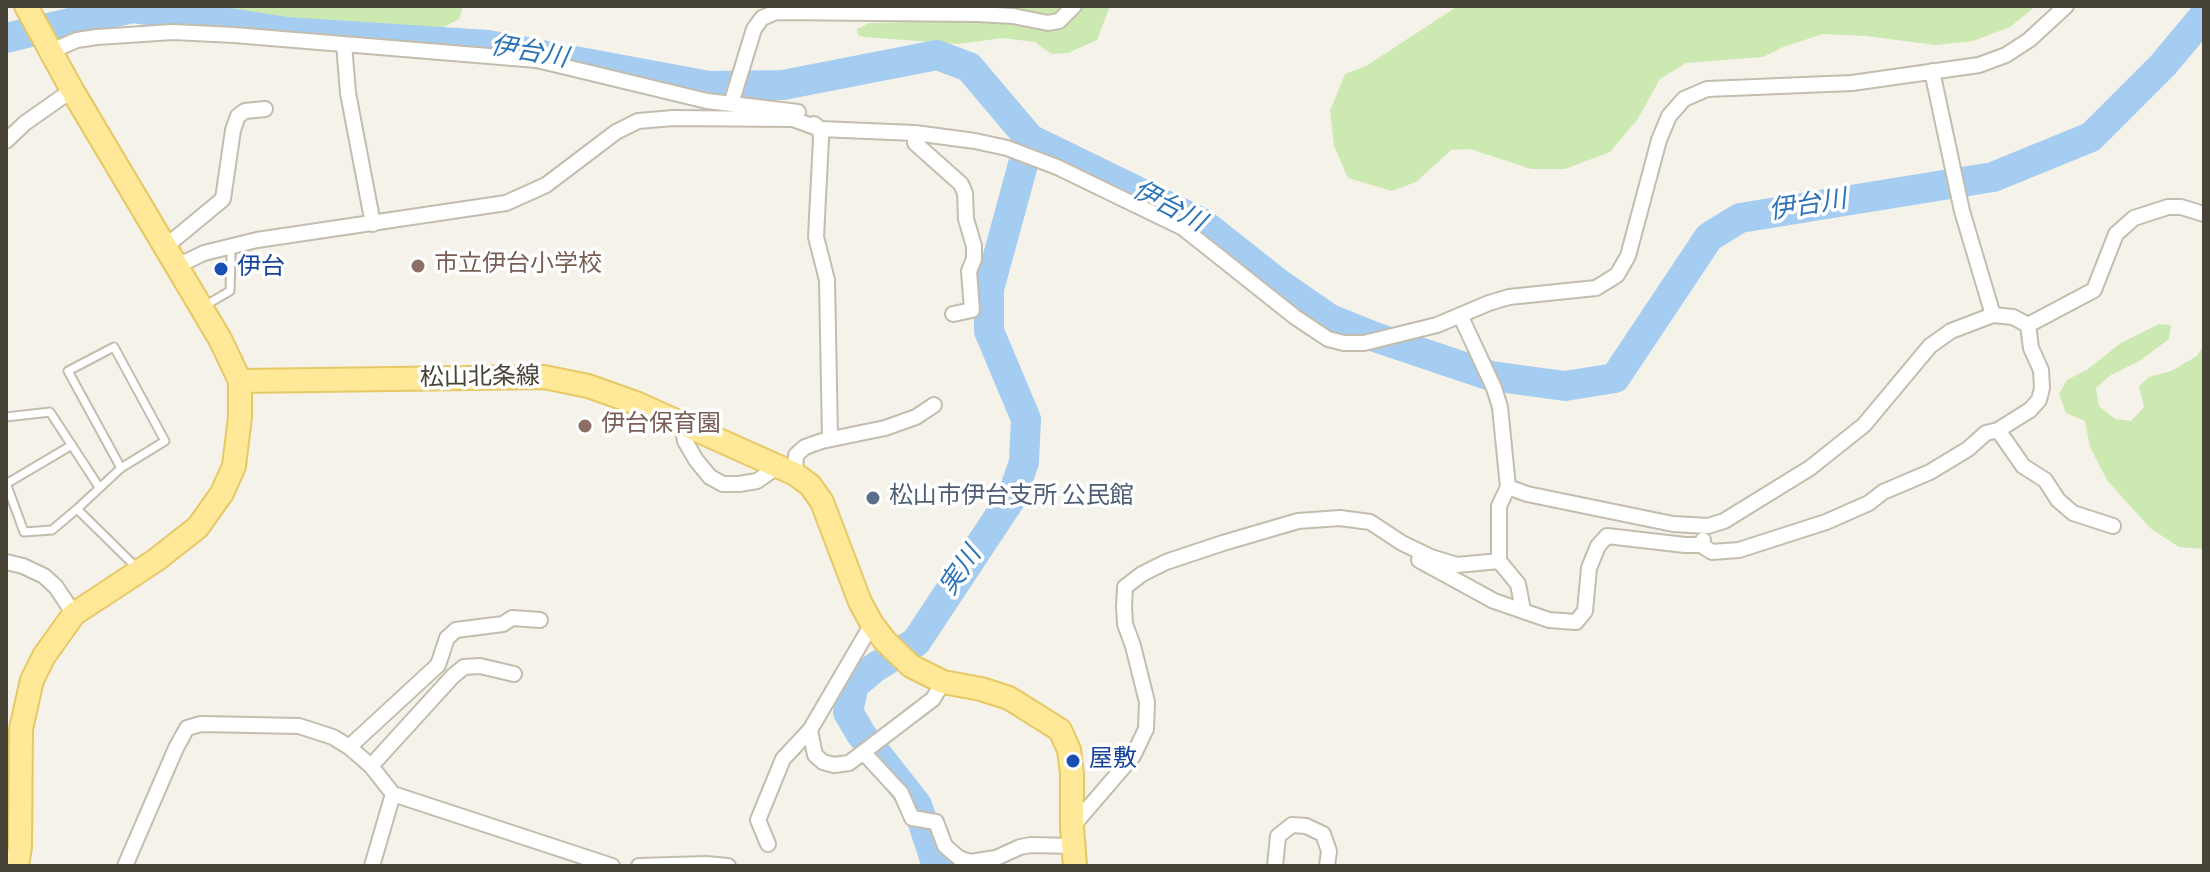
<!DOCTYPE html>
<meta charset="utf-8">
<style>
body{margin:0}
#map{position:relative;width:2210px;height:872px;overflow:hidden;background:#f5f2e9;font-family:"Source Sans 3",sans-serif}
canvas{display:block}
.frame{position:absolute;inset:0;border:8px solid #484337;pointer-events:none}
</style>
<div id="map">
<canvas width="2210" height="872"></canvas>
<div class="frame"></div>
</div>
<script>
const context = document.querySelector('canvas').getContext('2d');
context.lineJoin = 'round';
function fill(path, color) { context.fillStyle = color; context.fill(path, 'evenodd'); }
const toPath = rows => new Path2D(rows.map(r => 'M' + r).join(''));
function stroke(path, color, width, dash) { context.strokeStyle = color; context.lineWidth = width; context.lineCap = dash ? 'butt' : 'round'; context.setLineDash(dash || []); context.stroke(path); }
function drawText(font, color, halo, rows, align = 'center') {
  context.font = font + ' "Source Sans 3","Noto Sans JP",sans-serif'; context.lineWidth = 7; context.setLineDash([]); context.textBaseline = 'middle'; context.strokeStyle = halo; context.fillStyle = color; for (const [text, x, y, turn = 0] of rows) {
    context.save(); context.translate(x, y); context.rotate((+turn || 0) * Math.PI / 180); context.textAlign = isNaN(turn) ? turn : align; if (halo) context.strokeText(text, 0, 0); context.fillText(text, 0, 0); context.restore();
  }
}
const green = toPath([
 [209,6,463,6,459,19,436,31,287,18],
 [1006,6,1110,6,1097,40,1068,53,1051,54,1035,42,1003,38,958,44,865,37,858,35,857,29,869,23,1004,20,1008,10],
 [1458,6,2036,6,2010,27,1973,41,1935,45,1866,36,1823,34,1783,47,1763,57,1686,63,1660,79,1637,120,1610,152,1565,169,1531,169,1470,149,1451,150,1416,182,1392,191,1348,178,1334,146,1330,111,1345,74,1366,66],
 [2159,324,2171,325,2169,339,2141,360,2111,375,2096,388,2099,406,2115,419,2131,421,2144,407,2139,386,2149,377,2171,371,2197,356,2204,344,2204,549,2179,547,2150,528,2107,480,2090,447,2085,421,2066,413,2059,394,2067,380,2088,369,2121,343]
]);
const river = toPath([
 [6,38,133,8,287,32,488,45,709,86,783,85,937,55,969,67,1030,139,1202,223,1278,283,1330,319,1372,336,1491,376,1565,386,1615,378,1709,237,1740,218,1993,177,2091,137,2163,65,2204,16],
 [937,866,917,805,861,734,848,712,854,685,874,668,916,642,1012,497,1024,462,1026,419,989,331,989,289,1030,139]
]);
const service = toPath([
 [204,306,230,291,231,255,228,247],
 [6,417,50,412,99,487],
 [121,468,68,371,114,347,165,441,121,468,77,509,138,569],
 [6,483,24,532,52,530,77,509],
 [6,484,72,445]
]);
const minor = toPath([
 [344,44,348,93,373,224],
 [51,51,77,40,97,37,173,32,234,35,537,60,707,101,798,112],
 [1932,71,1962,211,1993,315],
 [731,104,754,29,762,18,776,12,977,14,1013,16,1048,23,1059,21,1074,6],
 [814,124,820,129,821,139,816,237,827,280,830,439],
 [915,133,915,143,961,184,965,193,966,219,974,246,974,259,969,271,972,310,953,314],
 [6,141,25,123,72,90],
 [165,247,223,199,233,130,238,116,245,111,265,109],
 [177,266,204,253,257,240,506,203,546,185,616,132,638,121,673,118,793,119,820,129,915,133,975,141,1007,148,1057,167,1183,228,1295,317,1328,339,1344,343,1364,343,1437,325,1489,303,1509,297,1596,288,1617,275,1628,256,1659,140,1669,116,1684,99,1707,89,1852,83,1979,65,2006,55,2029,40,2066,6],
 [682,425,685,441,696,460,710,477,723,484,739,484,757,481,777,467],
 [1998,430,2023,466,2045,480,2058,500,2073,513,2113,526],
 [795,474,796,455,805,447,822,441,885,428,916,417,934,405],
 [1508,487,1527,494,1673,524,1708,526,1724,521,1810,468,1864,425,1930,346,1951,331,1993,315,2013,317,2028,325,2094,290,2116,234,2134,218,2168,207,2181,207,2204,214],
 [1701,545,1712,552,1739,550,1826,522,1869,503,1883,492,1930,472,1968,449,1986,433,1998,430,2030,410,2039,400,2042,388,2041,370,2031,348,2028,325],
 [1419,560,1494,601,1549,620,1576,622,1585,611,1589,568,1598,546,1607,536,1685,545,1701,545,1703,540],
 [1499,561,1518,584,1523,610],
 [6,562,23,566,44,576,56,587,74,614],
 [872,624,810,730,815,755,823,762,834,765,849,763,933,699,943,682],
 [349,747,438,665,447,638,456,630,503,624,512,618,540,620],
 [864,753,901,793,912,818,936,822,945,846,959,858,970,862,996,858,1020,847,1031,845,1073,846],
 [371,766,453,676,464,667,480,666,514,674],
 [1072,827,1133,756,1146,729,1147,702,1133,646,1125,624,1124,607,1125,587,1142,574,1166,562,1223,543,1298,521,1340,518,1370,522,1402,543,1431,557,1457,565,1499,561,1499,506,1508,487,1500,407,1494,388,1461,317],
 [768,844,758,820,783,759,810,730],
 [125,866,176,748,187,728,201,724,299,726,333,737,349,747,371,766,393,794,612,866],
 [372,866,393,794],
 [639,866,706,864,728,866],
 [1275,866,1278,836,1292,825,1306,826,1323,834,1329,851,1327,866]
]);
const primary = toPath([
 [240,381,544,377,588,386,636,403,795,474,810,485,822,502,860,602,872,624,885,641,911,666,943,682,981,689,1009,698,1060,730,1069,750,1072,774,1072,827,1075,866],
 [17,866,20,847,21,729,32,680,44,656,74,614,156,560,198,527,222,493,234,466,240,417,240,381,220,339,72,90,26,6]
]);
const markers = [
 [418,266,8,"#8d6e63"],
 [221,269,8,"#1a4fb4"],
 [585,426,8,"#8d6e63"],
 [873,498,8,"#5c6f8a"],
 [1073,761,8,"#1a4fb4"]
];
const educationNames = [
 ["市立伊台小学校",434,266],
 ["伊台保育園",601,426]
];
const transitNames = [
 ["伊台",237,269],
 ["屋敷",1089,761]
];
const streetNames = [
 ["松山北条線",480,379,-1]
];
const serviceNames = [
 ["松山市伊台支所 公民館",889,498]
];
const waterNames = [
 ["伊台川",529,54,10],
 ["伊台川",1808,207,-9],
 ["伊台川",1168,208,28],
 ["実川",962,572,-56]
];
fill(green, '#cce9b1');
stroke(river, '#a5cdf2', 30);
stroke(service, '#c3bdae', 11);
stroke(minor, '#c3bdae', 18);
stroke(primary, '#e6c865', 26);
stroke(service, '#fff', 7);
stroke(minor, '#fff', 14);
stroke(primary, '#ffe897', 22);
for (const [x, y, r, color] of markers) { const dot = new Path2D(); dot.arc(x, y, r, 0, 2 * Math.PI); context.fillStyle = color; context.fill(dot); stroke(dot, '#fff', 3); }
drawText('24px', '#785e54', '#fff', educationNames, 'left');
drawText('24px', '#164399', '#fff', transitNames, 'left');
drawText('24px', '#484337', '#fff', streetNames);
drawText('24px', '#4e5e75', '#fff', serviceNames, 'left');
drawText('italic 26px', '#2d74b7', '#fff', waterNames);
</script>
